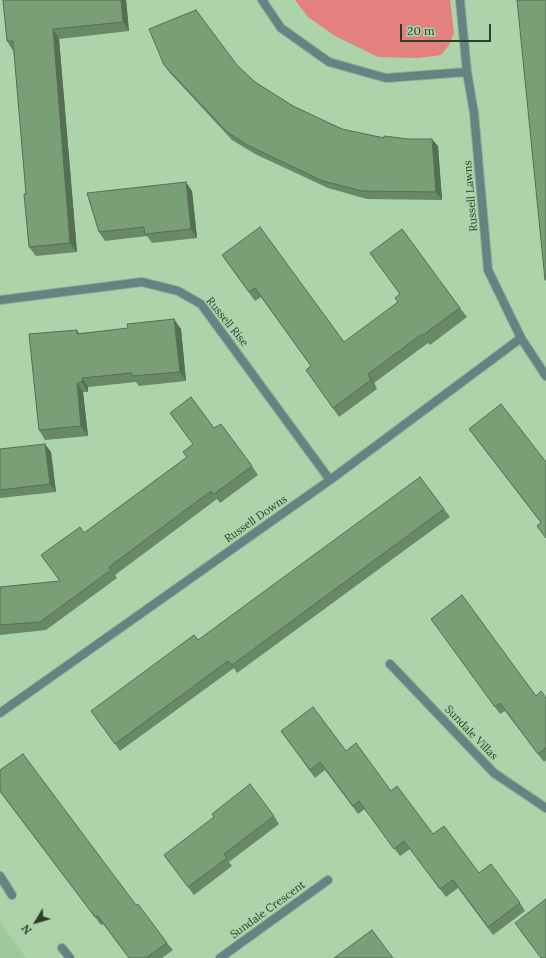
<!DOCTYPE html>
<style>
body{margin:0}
#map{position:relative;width:546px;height:958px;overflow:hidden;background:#acd3a9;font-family:Lora,serif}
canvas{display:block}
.north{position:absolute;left:16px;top:902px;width:40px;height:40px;-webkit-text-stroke:3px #acd3a9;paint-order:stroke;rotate:232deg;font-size:11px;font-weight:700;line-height:16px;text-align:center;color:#2e3e2d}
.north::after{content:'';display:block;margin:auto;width:14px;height:18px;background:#2e3e2d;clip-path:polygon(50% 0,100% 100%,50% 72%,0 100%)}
.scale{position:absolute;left:400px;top:24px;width:91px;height:18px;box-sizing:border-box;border:2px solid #2e3e2d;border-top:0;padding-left:5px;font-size:12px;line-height:14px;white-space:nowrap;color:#2e3e2d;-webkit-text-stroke:3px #acd3a9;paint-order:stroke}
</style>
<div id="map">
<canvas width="546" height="958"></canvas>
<div class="north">N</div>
<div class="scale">20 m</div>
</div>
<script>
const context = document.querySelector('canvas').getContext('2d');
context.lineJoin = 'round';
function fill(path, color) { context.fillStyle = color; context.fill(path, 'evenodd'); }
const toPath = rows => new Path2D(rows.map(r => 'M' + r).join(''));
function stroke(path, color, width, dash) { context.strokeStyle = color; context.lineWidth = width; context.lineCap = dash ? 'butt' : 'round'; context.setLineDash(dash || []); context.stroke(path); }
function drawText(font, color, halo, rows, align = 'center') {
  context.font = font + ' Lora,serif'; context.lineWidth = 3; context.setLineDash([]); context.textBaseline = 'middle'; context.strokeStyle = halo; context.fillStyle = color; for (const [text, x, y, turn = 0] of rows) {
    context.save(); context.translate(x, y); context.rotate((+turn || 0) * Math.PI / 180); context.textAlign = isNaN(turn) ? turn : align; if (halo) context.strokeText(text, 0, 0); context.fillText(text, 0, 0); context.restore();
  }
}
const built = toPath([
 [0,922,26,958,27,958,0,958]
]);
const green = toPath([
 [295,0,450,0,454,33,449,45,441,55,418,58,378,57,335,36,308,17]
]);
const street = toPath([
 [262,0,281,28,329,62,386,78,467,72],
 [460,0,467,72,474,113,488,270,521,338,546,376],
 [0,300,142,282,178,291,201,304,330,480],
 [390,664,494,773,546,808],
 [0,713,330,480,521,338],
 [0,876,12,895],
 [62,948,70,958],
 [220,958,328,880]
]);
const wall = toPath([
 [126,0,129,31,59,39,77,252,36,256,29,247,26,194,14,50,13,51,7,41],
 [164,65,237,65,255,82,293,106,342,129,384,138,438,146,442,200,367,199,328,188,255,154,232,140,170,73],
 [192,191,197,238,152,243,147,236,105,241,99,232],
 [222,255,344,342,460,308,467,317,430,345,428,343,374,383,377,389,339,417,306,370,311,366,261,297,255,301],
 [181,329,186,381,139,386,136,382,88,387,88,392,83,392,88,436,45,440,39,430,77,330,79,333],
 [170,413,214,428,252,466,258,475,220,503,217,499,115,575,117,578,46,630,0,635,0,587,60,581,84,533,187,457,183,452,193,444],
 [469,429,546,462,541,523,475,437],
 [0,449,51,452,56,492,0,498],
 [444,509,450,517,237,673,234,668,120,751,91,711,198,640],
 [431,619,536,696,546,698,546,760,544,762,505,711,500,714],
 [281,731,346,751,391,791,433,834,479,873,520,903,525,911,493,935,458,888,446,897,410,849,400,856,365,809,358,814,325,770,315,778],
 [0,770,167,943,173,950,162,958,129,958,103,924,101,925,0,792],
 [274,816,279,824,229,862,232,866,194,895,164,855]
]);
const shadedWall = toPath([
 [121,0,126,0,129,31,123,22],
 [53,29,59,39,77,252,70,243],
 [432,139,438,146,442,200,436,192],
 [186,182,192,191,197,238,191,229],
 [174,319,181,329,186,381,180,372],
 [368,374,374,383,377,389,371,380],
 [82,378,88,387,88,392,82,382],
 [77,383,83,392,88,436,81,426],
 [45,444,51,452,56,492,50,484]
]);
const building = toPath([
 [3,0,121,0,123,22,53,29,70,243,29,247,24,194,26,194,13,41,7,41,3,0],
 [517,0,546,0,546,280,545,280,517,0],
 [196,10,237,65,255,82,293,106,342,129,384,138,384,136,408,139,432,139,436,192,362,191,323,181,249,146,227,132,164,65,149,29,196,10],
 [186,182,191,229,145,234,144,227,99,232,87,193,186,182],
 [260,227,344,342,398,302,395,298,400,294,370,253,402,229,460,308,423,335,422,334,368,374,371,380,333,408,306,370,311,366,255,288,249,292,222,255,260,227],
 [174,319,180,372,132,376,132,373,82,378,82,382,77,383,81,426,39,430,29,334,77,330,77,334,128,328,127,324,174,319],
 [191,397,214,428,221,424,252,466,214,494,211,491,109,567,111,570,40,622,0,625,0,587,60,581,41,555,80,527,84,533,187,457,183,452,193,444,170,413,191,397],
 [501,404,546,462,546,538,537,526,541,522,469,429,501,404],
 [45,444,50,484,0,490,0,449,45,444],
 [420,477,444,509,232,665,228,661,115,744,91,711,194,635,198,640,420,477],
 [462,595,536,696,541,691,546,698,546,748,538,754,500,703,495,707,431,619,462,595],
 [313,707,346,751,356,743,391,791,397,786,433,834,444,826,479,873,491,864,520,903,488,927,453,880,440,889,404,841,394,849,359,801,353,806,320,762,310,770,281,731,313,707],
 [23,754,136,905,138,904,167,943,146,958,129,958,98,916,95,917,0,791,0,770,23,754],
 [250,784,274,816,224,854,227,858,188,887,164,855,214,817,212,814,250,784],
 [546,899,546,958,541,958,515,923,546,899],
 [372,930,393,958,334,958,372,930]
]);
const streetNames = [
 ["Russell Lawns",471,196,-95],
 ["Russell Rise",227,322,51],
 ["Russell Downs",256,519,-35],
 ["Sundale Villas",471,733,46],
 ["Sundale Crescent",268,910,-36]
];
fill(built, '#9eca9b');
fill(green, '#e2817e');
stroke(street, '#8eaf8b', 10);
stroke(street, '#668284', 8);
fill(wall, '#698865');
fill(shadedWall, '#556f53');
fill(building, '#7a9e76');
stroke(building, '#556f53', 1);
drawText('11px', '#2e3e2d', '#acd3a9', streetNames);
</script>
